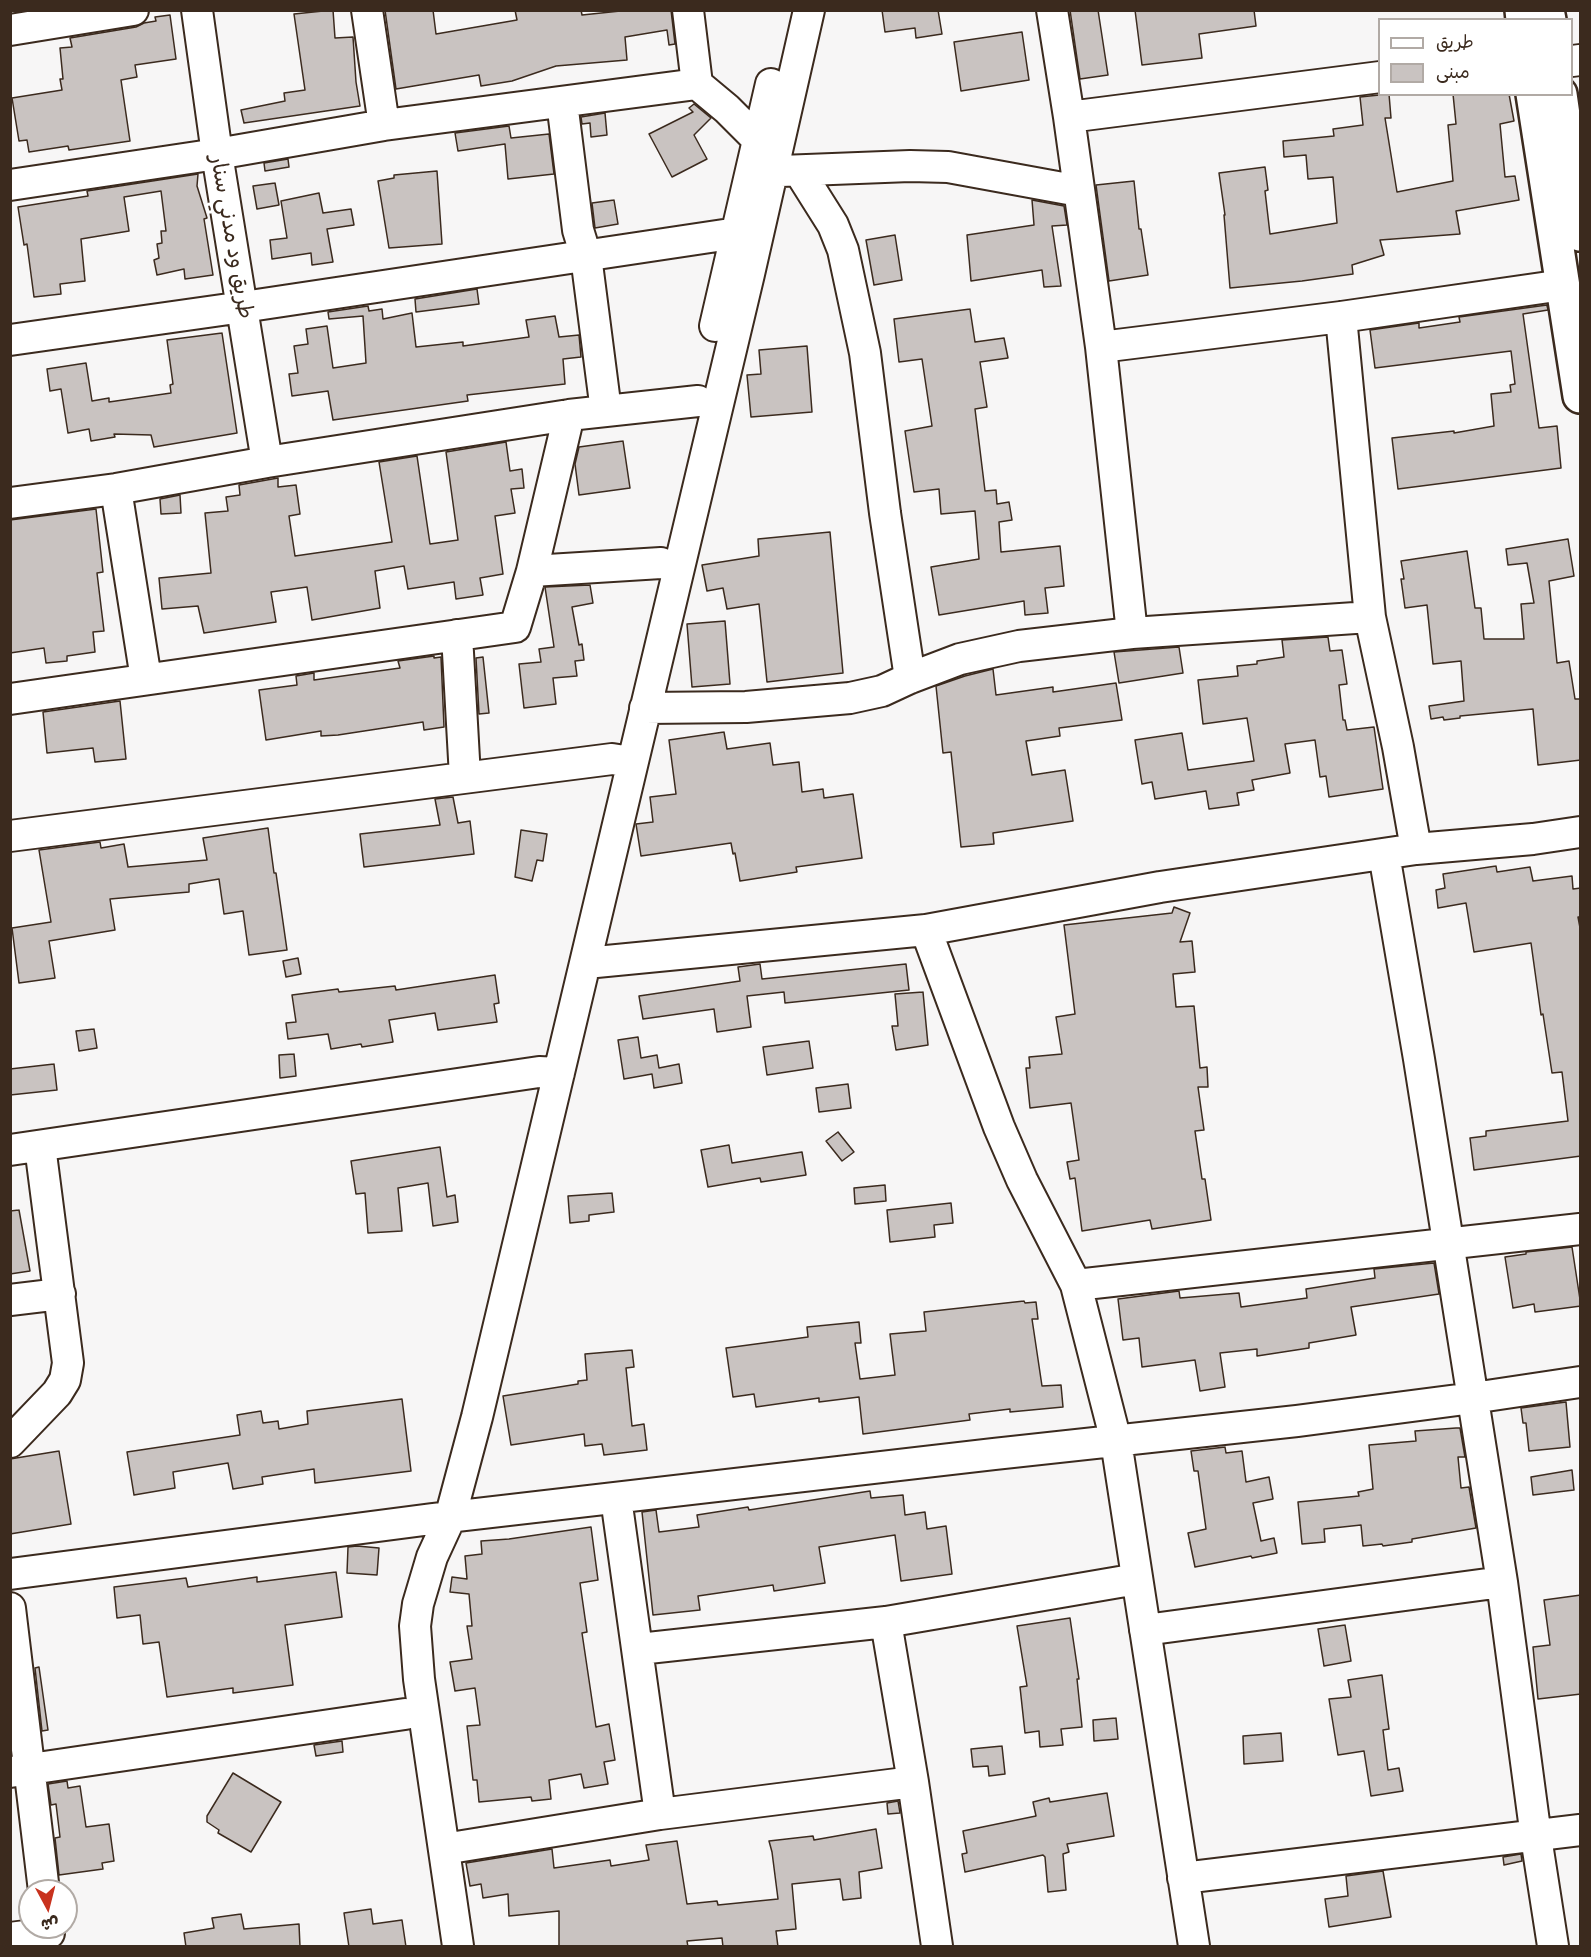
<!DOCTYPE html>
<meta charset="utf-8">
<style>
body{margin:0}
#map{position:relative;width:1591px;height:1957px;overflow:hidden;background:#f7f6f6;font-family:"Patrick Hand","Playpen Sans Arabic",sans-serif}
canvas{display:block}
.frame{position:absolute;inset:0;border:12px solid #3b2a1e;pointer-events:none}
.legend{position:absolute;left:1378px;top:18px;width:195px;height:78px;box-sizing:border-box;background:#fff;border:2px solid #b1aaa5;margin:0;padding:8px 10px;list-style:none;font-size:18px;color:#3b2a1e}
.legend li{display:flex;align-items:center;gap:12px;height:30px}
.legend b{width:30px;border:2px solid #b1aaa5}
.north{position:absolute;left:18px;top:1879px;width:60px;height:60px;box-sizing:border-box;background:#fff;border:2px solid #b1aaa5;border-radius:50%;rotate:173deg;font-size:16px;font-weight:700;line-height:24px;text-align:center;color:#3b2a1e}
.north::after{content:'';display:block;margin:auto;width:21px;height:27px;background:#c8321e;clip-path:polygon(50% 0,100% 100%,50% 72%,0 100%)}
</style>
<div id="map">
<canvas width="1591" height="1957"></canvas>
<div class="frame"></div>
<ul class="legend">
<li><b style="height:8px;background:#fff"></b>طريق</li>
<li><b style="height:16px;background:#c9c3c1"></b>مبنى</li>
</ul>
<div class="north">ش</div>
</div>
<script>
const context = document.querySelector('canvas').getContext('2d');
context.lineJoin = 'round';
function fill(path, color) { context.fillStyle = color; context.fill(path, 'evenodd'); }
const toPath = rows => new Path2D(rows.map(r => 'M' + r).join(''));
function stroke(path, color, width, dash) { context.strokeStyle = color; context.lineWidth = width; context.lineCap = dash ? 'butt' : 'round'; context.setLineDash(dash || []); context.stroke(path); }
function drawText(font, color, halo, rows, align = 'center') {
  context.font = font + ' "Patrick Hand","Playpen Sans Arabic",sans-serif'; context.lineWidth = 6; context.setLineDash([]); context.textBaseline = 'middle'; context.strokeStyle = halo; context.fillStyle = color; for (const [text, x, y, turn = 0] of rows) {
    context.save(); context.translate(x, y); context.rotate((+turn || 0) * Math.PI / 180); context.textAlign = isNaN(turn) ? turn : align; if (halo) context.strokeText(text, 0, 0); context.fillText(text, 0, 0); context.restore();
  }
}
const building = toPath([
 [333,10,335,38,353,37,356,82,360,106,244,123,241,110,285,101,284,93,305,90,294,14,333,10],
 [385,10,433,10,436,34,517,20,515,10,581,10,582,15,630,10,671,10,675,44,669,45,667,30,625,37,627,60,556,66,512,81,481,86,479,75,396,89,385,10],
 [882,10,938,10,942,34,916,38,915,28,885,32,882,10],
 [1070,10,1098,10,1108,75,1080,79,1070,10],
 [1135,10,1254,10,1256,26,1199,34,1202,58,1142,65,1135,10],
 [170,15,176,59,135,65,137,77,121,80,130,141,69,150,68,146,29,152,27,140,19,141,12,98,62,90,60,79,63,79,60,48,72,47,70,38,136,27,144,23,156,21,155,17,170,15],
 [1022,32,1029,80,961,91,954,42,1022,32],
 [1389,94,1391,118,1385,118,1397,192,1453,181,1448,125,1456,124,1453,94,1509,94,1514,121,1500,124,1505,177,1515,176,1519,200,1456,211,1460,234,1380,240,1384,255,1352,265,1353,274,1302,281,1230,288,1224,215,1225,215,1219,173,1265,167,1268,190,1265,191,1270,234,1337,223,1333,177,1308,179,1306,155,1284,157,1283,141,1334,136,1333,129,1363,125,1360,97,1389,94],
 [694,104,711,118,694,135,707,159,672,177,649,134,693,112,689,108,694,104],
 [605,113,607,135,591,137,590,123,582,124,581,117,605,113],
 [509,126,511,138,549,134,554,174,508,179,505,144,458,151,455,133,509,126],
 [288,159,289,167,265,171,264,163,288,159],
 [437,171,442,244,389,248,378,181,394,178,394,175,437,171],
 [198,174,197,186,207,218,204,219,213,275,185,279,184,269,157,275,154,260,159,258,157,244,162,243,161,231,166,231,161,191,124,197,129,231,81,239,85,281,60,284,61,294,34,297,27,244,24,245,18,207,88,196,87,191,198,174],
 [1134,181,1139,229,1141,229,1148,275,1109,281,1096,185,1134,181],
 [275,183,279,205,257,209,253,186,275,183],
 [319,193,323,213,351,209,354,225,327,229,333,262,312,265,311,253,272,259,270,240,287,238,281,201,319,193],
 [614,200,618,224,595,228,592,203,614,200],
 [1032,200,1064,206,1067,225,1052,226,1061,286,1044,287,1042,270,971,281,967,235,1034,225,1032,200],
 [895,235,902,280,874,285,866,240,895,235],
 [477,289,479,304,416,312,415,299,477,289],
 [1547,305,1548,310,1523,314,1539,428,1557,426,1561,468,1398,489,1392,438,1454,431,1454,433,1494,426,1491,394,1511,392,1510,385,1515,384,1511,351,1375,368,1370,330,1419,323,1419,328,1460,322,1459,317,1547,305],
 [368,306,369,311,382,309,383,319,412,313,416,347,463,342,463,346,529,337,526,320,555,316,559,337,579,335,581,357,563,359,565,384,467,395,468,401,333,420,328,391,292,396,289,374,298,373,294,346,308,344,306,329,327,326,333,368,366,363,363,316,329,319,328,312,368,306],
 [970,309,975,342,1004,338,1008,358,980,362,987,407,975,409,985,491,996,490,997,504,1009,502,1012,520,999,522,1001,552,1060,546,1064,586,1045,588,1048,613,1025,615,1024,601,939,615,931,567,979,559,975,511,941,514,939,489,914,492,905,431,932,426,922,359,899,362,894,319,970,309],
 [222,333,237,433,154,447,151,435,114,434,115,437,91,441,89,429,68,433,61,389,50,391,47,369,86,363,92,401,109,398,109,402,171,393,170,385,173,384,167,340,222,333],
 [807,346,812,412,751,417,747,375,761,374,759,350,807,346],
 [623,441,630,488,579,495,575,464,579,447,623,441],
 [506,442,510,471,522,469,524,488,511,489,515,513,495,516,503,574,480,578,483,595,456,599,454,582,408,589,404,566,375,571,380,608,312,620,307,587,271,592,276,622,204,633,198,606,162,609,159,578,211,573,205,513,228,511,226,497,240,495,239,485,278,478,278,487,296,485,300,514,289,516,295,556,392,542,379,462,417,456,430,544,458,540,446,452,506,442],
 [180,495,181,513,161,514,160,499,180,495],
 [96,509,103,572,97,573,104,631,93,632,95,652,67,656,67,661,46,663,44,648,10,653,10,520,96,509],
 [830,532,843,673,767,682,759,604,727,609,723,588,707,591,702,565,759,556,758,539,830,532],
 [1568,539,1574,576,1549,581,1557,663,1569,661,1575,699,1581,699,1581,760,1538,765,1533,709,1460,716,1460,718,1444,720,1443,717,1431,719,1429,706,1464,701,1461,661,1433,664,1427,605,1405,608,1401,579,1404,579,1401,561,1467,551,1475,608,1481,608,1484,639,1524,639,1521,604,1534,603,1527,563,1508,565,1506,549,1568,539],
 [590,585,593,603,572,607,579,645,582,644,584,660,575,661,577,676,553,678,556,704,524,708,519,664,541,662,539,649,554,647,545,587,590,585],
 [725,621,730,684,692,687,687,624,725,621],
 [1328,637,1330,651,1342,650,1347,684,1339,685,1343,720,1345,720,1347,730,1374,727,1383,789,1329,797,1326,776,1320,777,1315,740,1285,744,1290,773,1252,780,1254,790,1237,793,1239,805,1209,809,1206,791,1155,799,1152,782,1142,784,1135,740,1182,733,1188,770,1254,761,1247,718,1203,724,1198,680,1238,676,1237,666,1257,664,1257,661,1284,657,1282,640,1328,637],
 [1179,647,1183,673,1119,683,1114,652,1179,647],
 [434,656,434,658,441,657,444,727,424,730,423,722,338,735,321,736,321,731,266,740,259,690,297,685,296,676,314,673,314,680,400,668,398,661,434,656],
 [483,657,489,713,479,714,476,658,483,657],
 [993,669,996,695,1053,687,1053,692,1116,683,1122,720,1059,728,1060,736,1026,741,1032,775,1065,770,1073,821,993,833,994,844,961,847,951,752,943,753,936,686,965,676,993,669],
 [120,701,126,759,95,762,93,748,47,753,43,712,120,701],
 [724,732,727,749,770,743,773,765,799,762,802,792,823,789,824,798,853,794,862,858,796,867,797,872,740,881,735,853,733,854,731,843,641,856,636,824,653,822,650,797,676,794,669,740,724,732],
 [453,797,458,823,470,821,474,854,364,867,360,834,440,825,435,799,453,797],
 [268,828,274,873,276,873,287,950,249,955,243,911,224,914,219,879,189,884,189,892,110,899,115,930,49,941,55,978,19,983,12,928,51,922,39,850,100,842,101,848,124,844,128,867,207,860,203,838,268,828],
 [521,830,547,834,543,861,537,860,532,881,515,877,521,830],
 [1496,866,1497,872,1530,867,1533,881,1572,876,1573,889,1581,888,1581,917,1578,917,1581,933,1581,1156,1474,1170,1470,1138,1486,1136,1486,1131,1568,1121,1562,1072,1552,1073,1543,1014,1541,1015,1531,943,1474,952,1466,903,1438,908,1436,890,1445,888,1443,874,1496,866],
 [1174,907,1190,913,1180,942,1192,941,1195,972,1173,974,1176,1007,1194,1006,1200,1068,1207,1067,1208,1087,1198,1087,1204,1130,1195,1131,1202,1179,1205,1179,1211,1220,1152,1229,1150,1220,1082,1231,1075,1178,1070,1179,1067,1162,1079,1160,1071,1103,1030,1108,1026,1068,1030,1068,1029,1057,1062,1054,1056,1017,1075,1014,1064,925,1172,913,1174,907],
 [298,958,301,974,286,977,283,961,298,958],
 [760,964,762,979,906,964,909,990,785,1003,784,992,747,996,751,1027,717,1032,714,1009,643,1019,639,996,740,981,738,967,760,964],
 [495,975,499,1003,494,1004,497,1022,438,1030,435,1013,389,1020,393,1042,362,1047,361,1044,331,1049,328,1034,288,1039,286,1023,296,1022,292,995,338,989,339,992,395,986,396,990,495,975],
 [923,992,928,1045,896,1050,892,1026,898,1026,895,994,923,992],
 [94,1029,97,1048,79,1051,76,1031,94,1029],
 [638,1037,641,1058,657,1055,659,1068,679,1064,682,1083,654,1088,652,1074,624,1079,618,1040,638,1037],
 [809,1041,813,1068,767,1075,763,1047,809,1041],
 [294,1054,296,1076,280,1078,279,1055,294,1054],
 [54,1064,57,1090,10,1095,10,1069,54,1064],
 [848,1084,851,1108,819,1112,816,1088,848,1084],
 [838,1132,854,1152,842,1161,826,1141,838,1132],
 [729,1145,732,1163,802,1152,806,1175,761,1182,760,1178,708,1187,701,1150,729,1145],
 [440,1147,447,1197,455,1195,458,1222,433,1226,428,1183,398,1188,402,1231,368,1233,365,1193,356,1194,351,1161,440,1147],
 [885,1185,886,1201,855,1204,854,1188,885,1185],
 [612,1193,614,1212,589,1215,589,1221,570,1223,568,1196,612,1193],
 [951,1203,953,1223,934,1225,935,1237,890,1242,887,1210,951,1203],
 [19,1210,30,1271,10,1274,10,1211,19,1210],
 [1572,1247,1581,1306,1535,1312,1534,1304,1513,1308,1505,1257,1526,1254,1526,1252,1572,1247],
 [1434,1263,1439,1294,1351,1307,1356,1335,1309,1343,1309,1348,1257,1356,1257,1349,1220,1353,1225,1387,1200,1391,1195,1360,1142,1367,1139,1338,1123,1340,1118,1299,1179,1291,1180,1298,1239,1293,1241,1307,1307,1298,1306,1289,1375,1278,1374,1269,1434,1263],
 [1024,1301,1025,1303,1036,1302,1038,1319,1032,1319,1042,1386,1061,1385,1063,1407,1010,1412,1010,1409,969,1414,970,1420,863,1434,859,1397,819,1402,819,1398,756,1407,754,1394,733,1397,726,1348,808,1337,807,1327,859,1322,861,1343,855,1343,860,1379,895,1375,890,1334,926,1331,924,1312,1024,1301],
 [632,1350,634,1367,626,1368,632,1426,644,1424,647,1450,604,1455,602,1444,585,1446,584,1434,511,1445,503,1396,578,1384,578,1381,587,1380,585,1354,632,1350],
 [402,1399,411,1471,315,1483,314,1469,262,1477,263,1484,233,1489,228,1463,173,1472,175,1488,134,1495,127,1452,240,1435,237,1415,261,1411,263,1423,278,1421,279,1429,308,1424,307,1411,402,1399],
 [1566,1402,1570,1447,1529,1451,1526,1423,1523,1423,1521,1408,1566,1402],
 [1456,1428,1460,1428,1465,1457,1458,1457,1461,1488,1469,1487,1476,1528,1412,1539,1412,1542,1383,1546,1382,1544,1363,1546,1361,1525,1324,1529,1325,1542,1302,1544,1298,1502,1359,1496,1358,1492,1373,1489,1369,1445,1416,1441,1415,1431,1456,1428],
 [1225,1447,1226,1453,1242,1451,1246,1482,1269,1477,1273,1499,1253,1503,1261,1541,1274,1538,1277,1553,1252,1558,1251,1556,1195,1567,1188,1533,1206,1529,1198,1471,1194,1471,1191,1451,1225,1447],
 [59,1451,71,1524,10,1534,10,1459,59,1451],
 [1572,1470,1574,1490,1533,1495,1531,1477,1572,1470],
 [870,1491,871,1498,903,1495,905,1515,925,1512,927,1529,946,1526,952,1574,901,1581,895,1535,819,1547,825,1583,774,1591,773,1585,698,1596,700,1610,653,1615,642,1512,656,1510,659,1532,699,1527,697,1515,748,1507,749,1510,870,1491],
 [591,1527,598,1580,580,1583,587,1632,582,1633,596,1727,609,1724,615,1760,604,1762,608,1784,584,1788,581,1774,549,1780,551,1799,532,1801,531,1797,479,1802,477,1780,473,1780,467,1726,480,1725,475,1688,455,1691,450,1662,472,1659,467,1626,472,1626,469,1594,450,1592,452,1577,467,1579,465,1556,482,1554,481,1541,509,1539,591,1527],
 [357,1546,379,1548,377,1575,347,1573,348,1547,357,1546],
 [336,1572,342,1617,285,1625,293,1685,233,1693,233,1688,167,1697,159,1642,143,1644,140,1615,117,1618,114,1587,186,1578,188,1587,257,1577,257,1582,336,1572],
 [1581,1595,1581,1694,1538,1699,1533,1647,1550,1645,1544,1600,1581,1595],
 [1070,1618,1079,1679,1077,1679,1082,1727,1061,1729,1063,1745,1040,1747,1039,1731,1025,1733,1020,1687,1027,1686,1017,1626,1070,1618],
 [1345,1625,1351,1661,1324,1666,1318,1629,1345,1625],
 [39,1667,48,1730,42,1731,35,1668,39,1667],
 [1382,1675,1389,1729,1383,1730,1388,1770,1399,1768,1403,1791,1371,1796,1364,1751,1338,1755,1329,1699,1351,1697,1348,1680,1382,1675],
 [1116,1718,1118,1739,1094,1741,1093,1720,1116,1718],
 [1281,1733,1283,1761,1244,1764,1243,1736,1281,1733],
 [342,1741,343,1752,316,1756,314,1745,342,1741],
 [1002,1746,1005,1774,989,1776,988,1766,973,1767,971,1749,1002,1746],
 [233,1773,281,1802,251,1852,218,1833,219,1830,207,1822,207,1816,233,1773],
 [67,1781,68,1788,80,1786,86,1827,109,1824,114,1861,102,1863,103,1869,59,1875,55,1838,60,1837,56,1804,51,1805,48,1784,67,1781],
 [1107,1793,1114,1836,1067,1844,1069,1852,1063,1854,1066,1890,1048,1892,1045,1857,1043,1855,965,1872,962,1854,967,1853,963,1831,1036,1816,1033,1802,1049,1798,1050,1802,1107,1793],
 [898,1801,900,1813,888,1814,887,1803,898,1801],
 [876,1829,882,1868,859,1872,861,1898,843,1900,840,1879,792,1884,796,1929,776,1931,778,1947,723,1947,722,1938,687,1941,688,1947,559,1947,559,1911,509,1916,508,1894,483,1898,481,1884,470,1886,466,1863,552,1849,554,1868,610,1860,611,1866,649,1860,646,1845,677,1841,687,1904,717,1901,718,1905,778,1899,772,1852,769,1841,813,1836,814,1840,876,1829],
 [1521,1854,1522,1861,1504,1865,1503,1857,1521,1854],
 [1383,1871,1391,1917,1329,1927,1325,1899,1348,1896,1346,1876,1383,1871],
 [371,1909,373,1924,402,1920,406,1947,349,1947,344,1913,371,1909],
 [241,1914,244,1929,299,1924,300,1947,186,1947,184,1933,214,1928,212,1918,241,1914]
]);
const minor = toPath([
 [197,10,217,154,267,462],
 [367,10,384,125],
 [688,10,697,84,727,109,758,140],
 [1052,10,1069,117,1101,347,1132,633],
 [10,30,133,10],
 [1572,61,1580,60],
 [562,102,578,230,586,256,606,411],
 [1069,117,1380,77],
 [781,171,910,166,948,167,1079,191],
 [799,171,833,225,843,250,865,353,885,513,910,678],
 [10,185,217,154,384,125,697,84],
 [1341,317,1370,617,1398,747,1416,849],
 [715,326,771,84],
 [10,340,243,307,737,233],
 [1101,347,1341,317,1563,285],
 [116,489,146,679],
 [10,503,116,489,267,462,569,415,698,401],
 [532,571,661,563],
 [457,635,465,777],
 [10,699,515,627,532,571,569,415],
 [645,708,746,707,850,698,882,691,910,678,960,659,1019,646,1132,633,1370,617],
 [10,836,612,759,631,762],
 [1384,854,1419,1059,1502,1582,1536,1837,1553,1946],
 [926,930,999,1127,1022,1180,1076,1285,1116,1441,1194,1946],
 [586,963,926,930,1160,887,1416,849,1533,839,1580,832],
 [10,1150,539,1072,559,1073],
 [1076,1285,1580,1229],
 [10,1300,60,1294],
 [10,1442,57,1393,65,1380,68,1363,40,1146],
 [616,1498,660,1814],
 [10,1574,432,1519,994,1454,1297,1421,1473,1398,1580,1382],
 [10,1608,44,1891],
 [886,1622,913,1782,937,1946],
 [1145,1630,1502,1582],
 [639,1649,886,1622,1137,1579],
 [10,1772,405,1714],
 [444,1849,660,1814,913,1782],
 [1183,1878,1580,1830],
 [10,1938,49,1933],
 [458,1946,419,1679,415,1626,418,1604,432,1557,450,1518,477,1417,749,274,809,10]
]);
const major = toPath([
 [1522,10,1523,20],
 [1547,10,1549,20],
 [1533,94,1580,396],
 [1560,94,1580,234]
]);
const streetNames = [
 ["طريق ود مدني سنار",231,237,80]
];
fill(building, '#c9c3c1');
stroke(building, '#3b2a1e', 1.5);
stroke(minor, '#3b2a1e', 34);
stroke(major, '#3b2a1e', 38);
stroke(minor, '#fff', 30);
stroke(major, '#fff', 33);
drawText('22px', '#3b2a1e', '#fff', streetNames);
</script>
